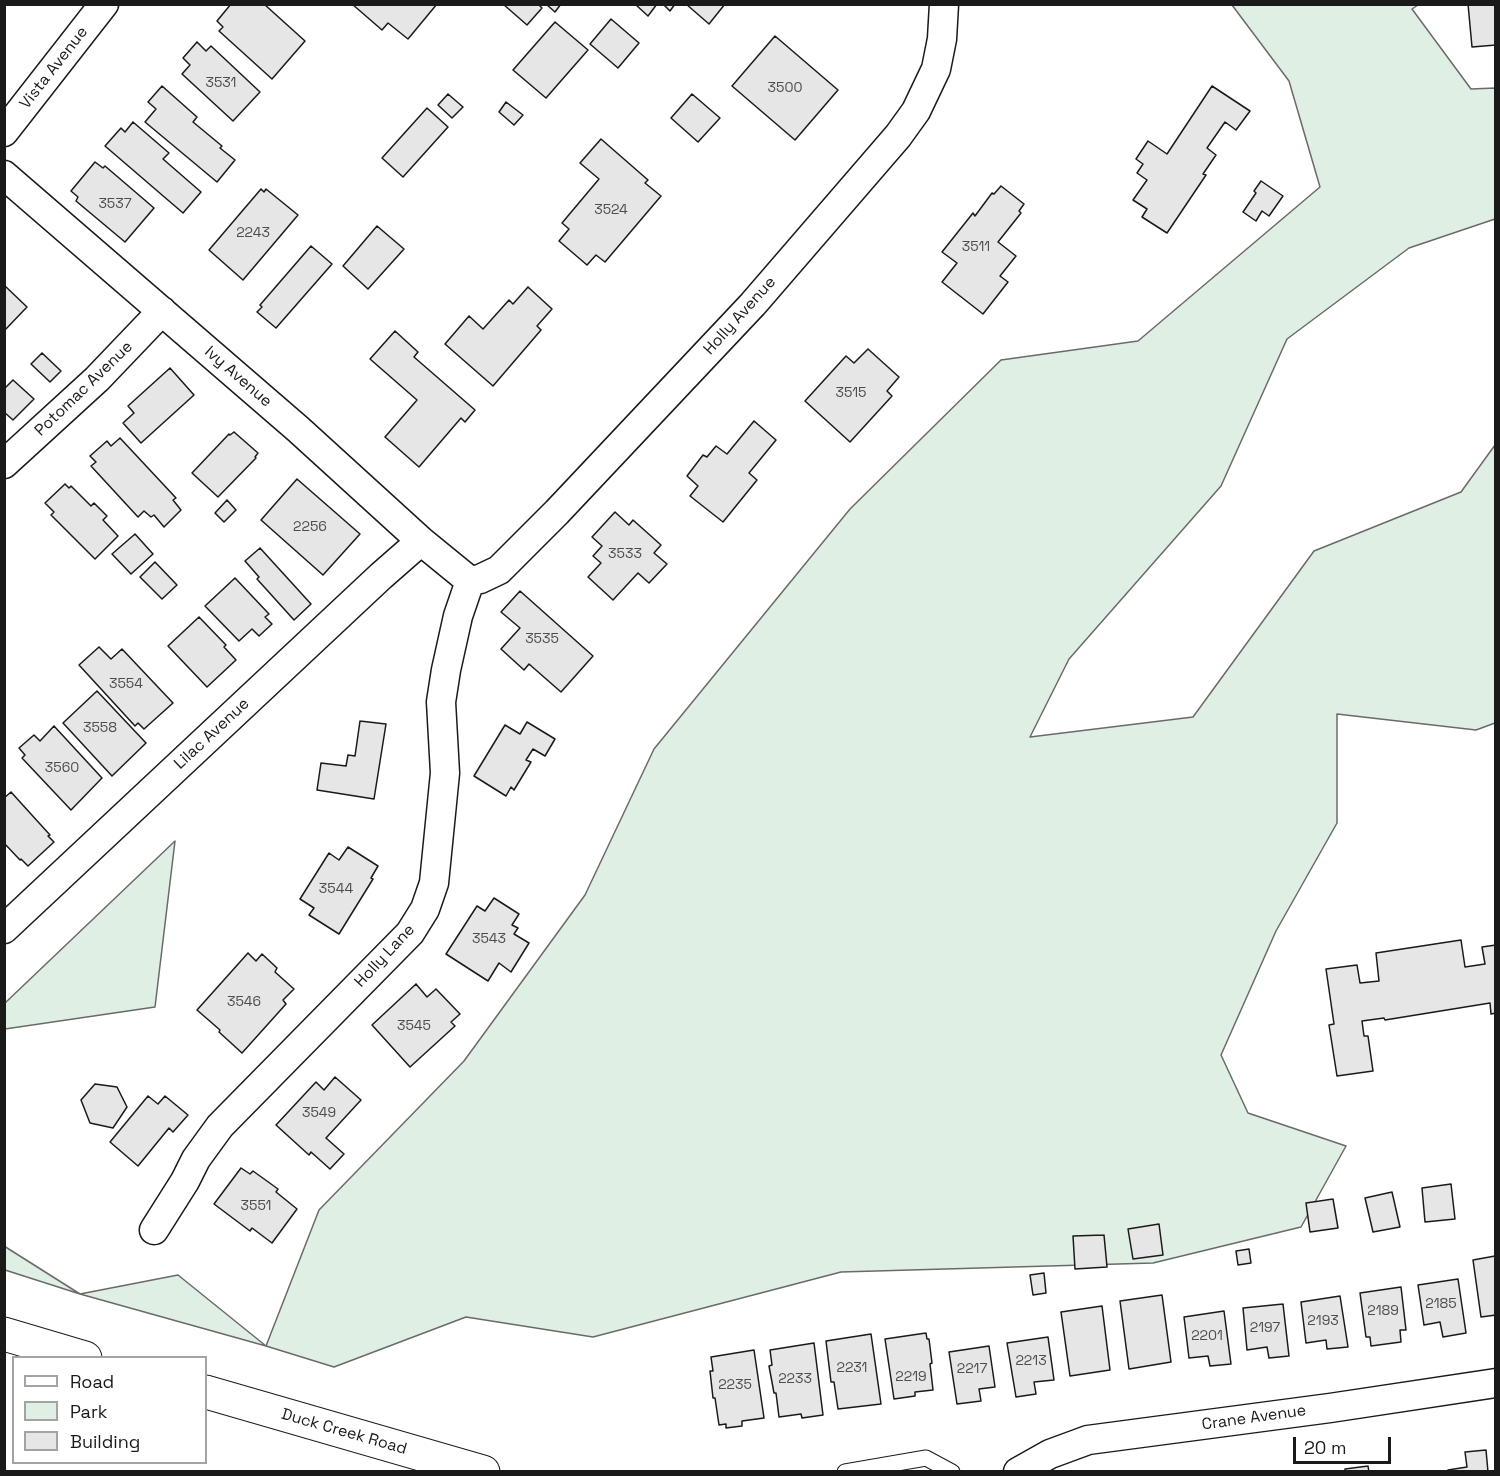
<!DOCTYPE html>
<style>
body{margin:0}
#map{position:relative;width:1500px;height:1476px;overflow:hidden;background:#fff;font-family:"Space Grotesk",sans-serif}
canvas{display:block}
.frame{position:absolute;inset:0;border:6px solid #1a1a1a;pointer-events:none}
.legend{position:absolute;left:12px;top:1356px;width:195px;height:108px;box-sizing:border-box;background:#fff;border:2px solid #a3a3a3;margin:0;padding:8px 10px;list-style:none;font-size:18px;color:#1a1a1a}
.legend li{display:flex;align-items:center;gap:12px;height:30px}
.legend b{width:30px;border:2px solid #a3a3a3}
.scale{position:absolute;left:1293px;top:1437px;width:98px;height:27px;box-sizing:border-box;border:3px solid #1a1a1a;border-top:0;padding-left:8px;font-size:18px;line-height:21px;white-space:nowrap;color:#1a1a1a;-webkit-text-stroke:4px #fff;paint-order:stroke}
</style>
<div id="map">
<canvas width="1500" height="1476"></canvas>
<div class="frame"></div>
<ul class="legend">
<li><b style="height:8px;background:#fff"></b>Road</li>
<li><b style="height:16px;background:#e0efe3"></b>Park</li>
<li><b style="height:16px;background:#e6e6e6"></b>Building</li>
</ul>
<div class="scale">20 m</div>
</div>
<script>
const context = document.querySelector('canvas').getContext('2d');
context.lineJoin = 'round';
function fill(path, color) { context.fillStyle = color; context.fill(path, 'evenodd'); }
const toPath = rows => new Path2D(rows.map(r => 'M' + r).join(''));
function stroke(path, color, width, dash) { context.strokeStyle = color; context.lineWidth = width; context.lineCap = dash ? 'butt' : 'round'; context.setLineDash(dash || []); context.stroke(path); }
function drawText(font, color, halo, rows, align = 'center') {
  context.font = font + ' "Space Grotesk",sans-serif'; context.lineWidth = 4.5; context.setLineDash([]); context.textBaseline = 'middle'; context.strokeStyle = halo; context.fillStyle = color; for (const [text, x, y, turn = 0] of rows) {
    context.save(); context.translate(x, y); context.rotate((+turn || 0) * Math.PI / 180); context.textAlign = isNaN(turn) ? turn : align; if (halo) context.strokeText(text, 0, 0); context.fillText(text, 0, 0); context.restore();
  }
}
const green = toPath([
 [1232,5,1418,5,1412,9,1471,89,1495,88,1495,219,1409,248,1287,339,1221,486,1069,659,1030,737,1193,717,1314,551,1461,492,1495,445,1495,723,1476,730,1337,714,1337,823,1276,931,1221,1055,1248,1113,1346,1146,1301,1227,1153,1263,841,1272,593,1337,466,1317,334,1367,266,1346,80,1294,5,1270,4,1246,80,1294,178,1275,266,1346,319,1210,464,1061,585,895,654,749,850,509,1001,360,1138,341,1320,187,1289,81,1232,5],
 [175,841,155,1007,5,1029,5,1003,175,841]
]);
const building = toPath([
 [231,4,264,4,305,41,272,79,219,31,223,27,217,21,231,4],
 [352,4,437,4,408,39,388,23,382,30,352,4],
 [503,4,538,4,542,8,527,25,503,4],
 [546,4,561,4,555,12,546,4],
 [635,4,657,4,648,16,635,4],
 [663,4,675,4,670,11,663,4],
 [686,4,725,4,709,24,686,4],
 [1468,4,1496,4,1496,45,1472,47,1468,4],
 [611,19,639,43,618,68,590,44,611,19],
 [555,22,588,50,546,98,513,70,555,22],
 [775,36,838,90,795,140,732,86,775,36],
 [197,42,206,51,211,46,260,92,233,121,182,74,190,65,183,58,197,42],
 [162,86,197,117,193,122,222,146,220,148,235,160,217,182,145,122,156,109,148,102,162,86],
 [1212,86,1250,111,1236,130,1225,122,1207,148,1216,155,1203,174,1206,175,1167,233,1142,217,1147,209,1133,200,1147,180,1137,173,1143,164,1136,159,1148,141,1167,154,1212,86],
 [448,94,463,107,452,118,438,105,448,94],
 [692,94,720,118,698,142,671,118,692,94],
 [506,102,523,115,514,125,499,112,506,102],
 [427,108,448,127,403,177,382,158,427,108],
 [133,122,169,153,163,159,201,192,183,213,105,146,121,128,125,132,133,122],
 [601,139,648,180,645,183,661,196,605,262,596,255,587,265,559,241,569,229,562,223,599,179,580,163,601,139],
 [95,162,103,168,105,166,154,208,125,242,76,201,78,197,71,191,95,162],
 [1261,181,1283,196,1269,216,1262,211,1256,221,1243,212,1256,193,1254,191,1261,181],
 [1001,186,1024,204,1019,211,1021,213,998,242,1016,256,1000,276,1008,282,983,314,942,282,957,263,942,252,973,213,975,216,992,193,994,194,1001,186],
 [261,189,264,192,266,189,298,215,243,280,209,250,261,189],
 [377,226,404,249,368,289,343,266,377,226],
 [311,246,332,264,276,328,257,312,262,307,260,305,311,246],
 [4,285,27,307,4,331,4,285],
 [528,287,552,309,537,326,541,330,493,386,445,344,469,316,483,329,509,300,513,304,528,287],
 [395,331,418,352,414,357,475,410,465,422,461,418,419,467,385,437,417,400,370,359,395,331],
 [868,349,899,377,887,391,892,396,850,442,805,401,846,356,854,363,868,349],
 [42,353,61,371,50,382,31,364,42,353],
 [170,368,194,395,141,443,123,423,134,413,128,406,170,368],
 [13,380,34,399,13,420,4,412,4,389,13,380],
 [754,421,776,440,749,473,757,480,723,522,690,496,698,486,687,476,703,455,707,457,716,446,727,454,754,421],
 [234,432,258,453,255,457,256,458,218,497,192,473,229,434,230,435,234,432],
 [120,438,176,498,173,500,181,510,164,527,154,515,151,517,144,511,138,517,91,466,96,462,90,456,107,441,111,446,120,438],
 [297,479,360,534,323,575,261,520,297,479],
 [65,484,69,488,71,486,91,506,94,503,107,516,103,520,118,536,95,559,51,515,54,512,45,503,65,484],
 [227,500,236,510,224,522,215,513,227,500],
 [615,512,629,525,633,520,661,545,654,553,667,564,649,583,638,573,613,600,588,577,601,563,593,556,602,546,592,537,615,512],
 [135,534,153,554,131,574,112,554,135,534],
 [260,548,311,604,294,620,257,579,259,577,245,561,260,548],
 [155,562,177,585,162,599,140,577,155,562],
 [235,578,269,614,265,617,272,624,259,636,252,629,239,641,205,606,235,578],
 [520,591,593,656,561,692,529,664,524,670,501,649,520,628,501,612,520,591],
 [199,617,226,645,224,647,236,660,207,687,168,646,199,617],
 [99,647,111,659,122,649,173,703,144,729,138,723,135,726,79,665,99,647],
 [97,691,146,743,112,776,63,723,97,691],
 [360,721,386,724,374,799,317,790,321,763,346,766,348,755,355,756,360,721],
 [527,722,555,739,545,756,533,749,526,760,531,762,514,790,511,787,506,796,474,776,505,725,520,734,527,722],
 [54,726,102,778,71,810,22,758,25,755,19,748,34,735,40,741,54,726],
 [11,792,50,835,48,836,54,842,28,866,21,859,20,860,4,843,4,798,11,792],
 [348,847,378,866,371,878,373,879,339,934,309,915,314,908,300,899,329,853,339,860,348,847],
 [494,898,519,914,512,925,518,928,514,934,529,943,511,972,499,963,488,981,446,954,477,906,485,911,494,898],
 [1461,940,1465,967,1485,964,1482,947,1496,945,1496,1013,1491,1014,1490,1003,1385,1020,1384,1018,1362,1021,1364,1036,1368,1036,1373,1071,1337,1076,1329,1025,1334,1024,1326,969,1357,965,1360,983,1379,981,1376,953,1461,940],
 [248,953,256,961,262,954,277,968,275,972,294,989,283,1000,286,1004,242,1053,219,1032,220,1030,197,1010,248,953],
 [416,984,427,997,436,989,460,1014,451,1022,455,1026,410,1067,372,1025,416,984],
 [335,1077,361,1100,326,1138,344,1154,330,1169,311,1152,309,1155,276,1125,316,1082,324,1090,335,1077],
 [95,1084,117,1087,127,1107,113,1128,90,1123,81,1100,95,1084],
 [148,1096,158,1104,165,1096,188,1115,173,1132,169,1128,138,1166,110,1142,148,1096],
 [241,1168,250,1174,253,1171,278,1189,276,1192,297,1209,272,1243,252,1228,250,1231,214,1204,241,1168],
 [1451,1184,1455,1219,1425,1222,1422,1188,1451,1184],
 [1392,1192,1400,1227,1373,1232,1365,1198,1392,1192],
 [1333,1199,1338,1228,1310,1232,1306,1203,1333,1199],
 [1159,1224,1163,1255,1133,1259,1128,1229,1159,1224],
 [1104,1235,1107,1267,1075,1269,1073,1236,1104,1235],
 [1249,1249,1251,1263,1238,1265,1236,1251,1249,1249],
 [1495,1256,1496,1315,1481,1317,1473,1260,1495,1256],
 [1044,1273,1046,1293,1033,1295,1030,1275,1044,1273],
 [1458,1279,1466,1333,1443,1337,1440,1322,1424,1325,1418,1285,1458,1279],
 [1401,1287,1406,1330,1400,1330,1401,1342,1371,1346,1370,1337,1366,1337,1360,1293,1401,1287],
 [1162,1295,1171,1362,1129,1369,1120,1301,1162,1295],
 [1340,1296,1348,1347,1327,1349,1326,1340,1306,1343,1301,1302,1340,1296],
 [1283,1304,1289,1356,1269,1358,1267,1347,1247,1350,1243,1308,1283,1304],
 [1102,1306,1110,1370,1070,1376,1061,1312,1102,1306],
 [1224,1311,1231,1364,1210,1366,1208,1356,1189,1358,1184,1317,1224,1311],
 [926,1333,927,1339,929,1339,932,1363,930,1364,933,1390,915,1392,915,1396,894,1399,885,1339,926,1333],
 [871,1334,881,1404,838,1409,834,1382,831,1382,826,1341,871,1334],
 [1048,1337,1054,1380,1034,1382,1036,1394,1016,1397,1007,1343,1048,1337],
 [814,1343,823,1415,802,1418,801,1414,779,1417,776,1393,774,1393,769,1366,772,1365,770,1350,814,1343],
 [989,1346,995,1387,979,1389,981,1401,957,1404,949,1352,989,1346],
 [754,1350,764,1418,742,1421,742,1426,726,1428,726,1424,719,1425,715,1398,713,1398,710,1371,713,1371,711,1357,754,1350],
 [1486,1450,1488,1472,1448,1472,1448,1470,1467,1467,1465,1452,1486,1450],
 [1368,1466,1369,1472,1345,1472,1345,1469,1368,1466]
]);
const service = toPath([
 [845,1472,926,1458,952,1472]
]);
const minor = toPath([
 [4,132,104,4],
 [4,175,298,429,421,541,470,581],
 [4,464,97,379,162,311],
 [470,581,480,579,499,570,557,512,753,304,898,136,916,111,936,69,942,39,944,4],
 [4,929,381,576,421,541],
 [154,1230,185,1181,196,1159,220,1126,410,933,425,909,434,883,445,773,441,702,446,670,458,616,470,581],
 [1018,1472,1050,1454,1088,1440,1330,1408,1496,1383]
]);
const tertiary = toPath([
 [4,1334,85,1358],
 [206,1392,483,1472]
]);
const numberNames = [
 ["3531",221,83],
 ["3500",785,88],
 ["3537",115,204],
 ["3524",611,210],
 ["2243",253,233],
 ["3511",976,247],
 ["3515",851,393],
 ["2256",310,527],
 ["3533",625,554],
 ["3535",542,639],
 ["3554",126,684],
 ["3558",100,728],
 ["3560",62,768],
 ["3544",336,889],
 ["3543",489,939],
 ["3546",244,1002],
 ["3545",414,1026],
 ["3549",319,1113],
 ["3551",256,1206],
 ["2185",1441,1304],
 ["2189",1383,1311],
 ["2193",1323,1321],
 ["2197",1265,1328],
 ["2201",1207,1336],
 ["2213",1031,1361],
 ["2231",852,1368],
 ["2217",972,1369],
 ["2219",911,1377],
 ["2233",795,1379],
 ["2235",735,1385]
];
const streetNames = [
 ["Vista Avenue",54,68,-52],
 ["Holly Avenue",740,316,-48],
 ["Ivy Avenue",238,377,41],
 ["Potomac Avenue",84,389,-44],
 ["Lilac Avenue",212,734,-43],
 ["Holly Lane",385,956,-47],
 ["Crane Avenue",1254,1418,-8],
 ["Duck Creek Road",344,1432,16]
];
fill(green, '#e0efe3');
stroke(green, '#6a6a6a', 1.5);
fill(building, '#e6e6e6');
stroke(building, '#1a1a1a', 1.5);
stroke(service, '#1a1a1a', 17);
stroke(minor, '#1a1a1a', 31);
stroke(tertiary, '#1a1a1a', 35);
stroke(service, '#fff', 15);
stroke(minor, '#fff', 28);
stroke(tertiary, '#fff', 33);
drawText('14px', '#4d4d4d', null, numberNames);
drawText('16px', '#1a1a1a', '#fff', streetNames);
</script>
